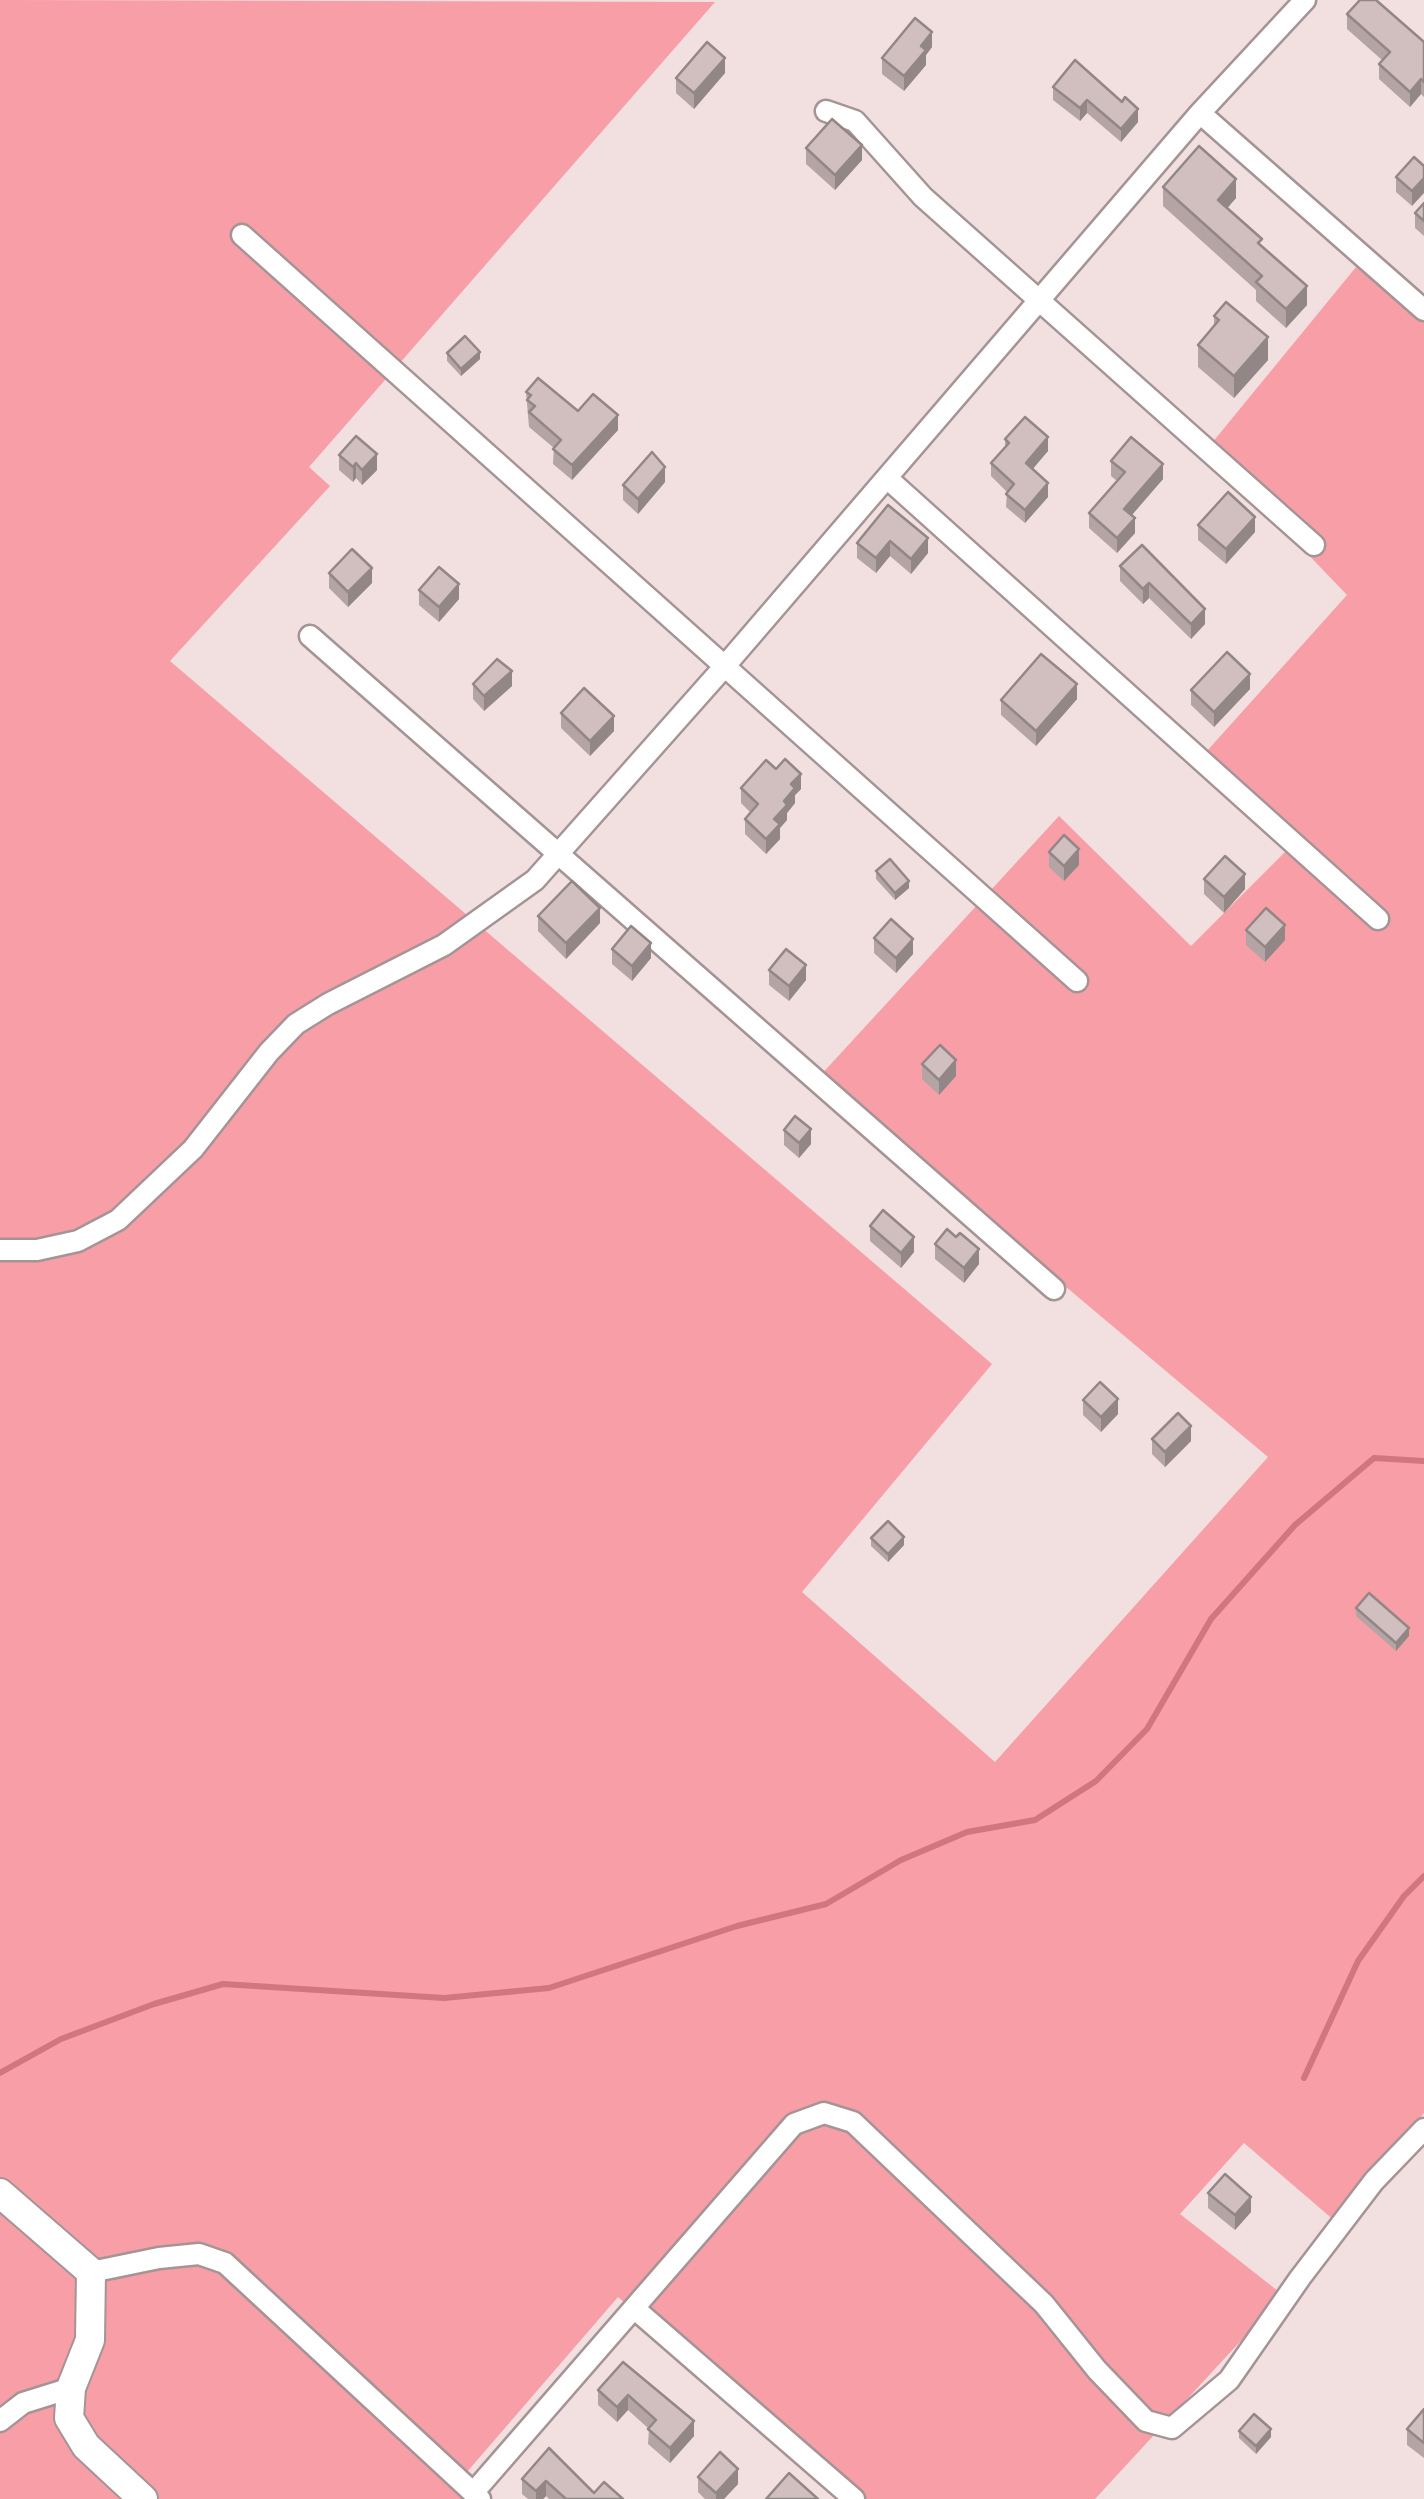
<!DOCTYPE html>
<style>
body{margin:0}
canvas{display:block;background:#f2dfe0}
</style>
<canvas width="1424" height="2499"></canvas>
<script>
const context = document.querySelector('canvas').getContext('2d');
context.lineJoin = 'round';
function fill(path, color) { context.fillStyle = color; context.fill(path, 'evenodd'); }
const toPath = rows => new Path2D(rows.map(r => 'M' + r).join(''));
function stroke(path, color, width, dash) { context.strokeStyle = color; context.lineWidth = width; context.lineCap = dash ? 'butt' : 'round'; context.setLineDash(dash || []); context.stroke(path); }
const green = toPath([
 [0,0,715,2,309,467,330,486,170,661,992,1364,802,1592,995,1762,1268,1457,818,1078,1059,816,1191,946,1295,842,1207,751,1347,595,1207,449,1361,261,1424,318,1424,2113,1335,2221,1244,2143,1180,2214,1283,2295,1095,2499,853,2499,618,2297,454,2487,466,2499,0,2499]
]);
const stream = toPath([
 [0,2073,61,2039,154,2004,223,1984,444,1998,549,1988,737,1926,826,1904,901,1860,967,1832,1035,1820,1096,1781,1147,1729,1211,1619,1295,1525,1374,1458,1424,1461],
 [1304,2078,1358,1961,1404,1896,1424,1876]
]);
const street = toPath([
 [826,111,855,121,923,197,1314,545],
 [1200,113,1424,310],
 [242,235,1077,981],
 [887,478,1378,919],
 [310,636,1054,1289],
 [0,1250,37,1250,78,1241,118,1220,193,1149,269,1052,296,1024,328,1004,444,945,535,880,724,667,1200,113,1305,0],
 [91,2272,159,2258,199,2254,225,2263,480,2499],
 [635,2309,854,2499],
 [0,2421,23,2403,71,2388],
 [473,2493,794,2124,824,2113,853,2122,1044,2304,1097,2370,1146,2421,1172,2428,1229,2380,1300,2278,1374,2181,1424,2129]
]);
const secondary = toPath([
 [0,2193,91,2272,90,2340,71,2388,69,2418,86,2446,143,2499]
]);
const wall = toPath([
 [1347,14,1424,42,1424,97,1421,94,1410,107,1379,79,1379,64,1382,60,1347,29],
 [932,47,926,55,926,65,904,91,882,74,882,58],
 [1075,60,1138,122,1121,142,1087,113,1080,121,1053,100,1053,87],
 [725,73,694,109,676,93,676,78],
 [806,148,862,160,835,190,806,164],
 [1424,166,1412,206,1396,192,1396,177],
 [1163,187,1236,198,1227,208,1262,246,1307,305,1286,328,1256,301,1256,290,1163,206],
 [1424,203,1424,236,1415,228,1415,213],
 [1214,316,1268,360,1234,398,1198,367,1198,345,1214,326],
 [447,353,480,359,461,376,447,361],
 [526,392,578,411,618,430,572,480,553,464,554,448,529,427],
 [1005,439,1048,451,1032,469,1048,497,1025,523,1006,507,1007,492,991,476,991,463,1005,448],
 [339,455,377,470,362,485,356,478,353,482,339,470],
 [1111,461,1163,479,1132,515,1135,533,1117,553,1089,528,1089,513,1117,481,1111,476],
 [665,482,638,514,623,500,623,485],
 [1198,525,1255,532,1226,564,1198,540],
 [928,538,928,553,911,574,890,556,876,573,857,558,857,543],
 [1142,545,1205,624,1191,639,1149,598,1143,604,1120,581,1120,566],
 [329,573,372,583,348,607,329,588],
 [419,590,459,599,439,622,419,605],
 [473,684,512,686,484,711,473,699],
 [1250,689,1214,727,1191,705,1191,690],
 [1077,699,1036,746,1001,715,1001,700],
 [561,713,614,731,590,756,561,728],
 [741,788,801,789,795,795,795,803,787,813,787,820,780,828,780,839,766,854,745,834,745,819,751,813,741,803],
 [1049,852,1079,865,1064,881,1049,867],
 [876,871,909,888,895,900,876,879],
 [1204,879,1245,889,1224,913,1204,894],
 [538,916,600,923,566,959,538,931],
 [1246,930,1285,940,1265,962,1246,945],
 [874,938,913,954,896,973,874,953],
 [612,949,651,958,632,981,612,964],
 [769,970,806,980,789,1001,769,985],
 [922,1064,956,1076,939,1095,922,1079],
 [784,1130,811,1144,799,1158,784,1145],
 [870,1226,914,1252,901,1268,870,1241],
 [935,1244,979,1264,964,1283,935,1259],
 [1083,1400,1118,1414,1101,1432,1083,1415],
 [1152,1439,1191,1441,1165,1467,1152,1454],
 [871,1538,904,1545,888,1562,871,1546],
 [1356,1608,1409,1636,1396,1651,1356,1616],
 [1208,2193,1251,2212,1235,2230,1208,2208],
 [623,2362,694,2436,670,2463,648,2444,649,2429,628,2410,617,2422,598,2405,598,2390],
 [1424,2409,1424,2458,1407,2445,1407,2429],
 [1239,2431,1271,2437,1256,2454,1239,2438],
 [549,2448,594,2493,623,2499,549,2499,546,2496,543,2499,528,2499,522,2494,522,2479],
 [698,2477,738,2484,724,2499,705,2499,698,2492]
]);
const shadedWall = toPath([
 [932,32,932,47,926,55,926,65,904,91,904,76,921,46],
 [725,58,725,73,694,109,694,93],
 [1421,79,1421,94,1410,107,1410,92],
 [1087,100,1087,113,1080,121,1080,108],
 [1138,109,1138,122,1121,142,1121,129],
 [862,145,862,160,835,190,835,175],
 [1424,178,1424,193,1412,206,1412,191],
 [1236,179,1236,198,1218,219,1218,200],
 [1307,286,1307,305,1286,328,1286,309],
 [1268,337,1268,360,1234,398,1234,376],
 [480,352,480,359,461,376,461,369],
 [618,415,618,430,572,480,572,465],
 [1048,437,1048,451,1026,477,1026,463],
 [377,454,377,470,362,485,362,470],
 [356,463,356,478,353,482,353,467],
 [1163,464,1163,479,1124,524,1124,509],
 [665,467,665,482,638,514,638,499],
 [1048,483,1048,497,1025,523,1025,510],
 [1255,517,1255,532,1226,564,1226,549],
 [1135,518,1135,533,1117,553,1117,538],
 [928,538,928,553,911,574,911,559],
 [890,541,890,556,876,573,876,558],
 [372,568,372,583,348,607,348,592],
 [1149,583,1149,598,1143,604,1143,589],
 [459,584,459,599,439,622,439,607],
 [1205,609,1205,624,1191,639,1191,624],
 [512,671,512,686,484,711,484,696],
 [1250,674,1250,689,1214,727,1214,712],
 [1077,684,1077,699,1036,746,1036,731],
 [614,716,614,731,590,756,590,741],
 [801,774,801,789,795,795,795,803,787,813,787,820,780,828,780,839,766,854,766,839,774,819,791,784],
 [1079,849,1079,865,1064,881,1064,866],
 [1245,874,1245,889,1224,913,1224,897],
 [909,881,909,888,895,900,895,893],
 [600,908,600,923,566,959,566,943],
 [1285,925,1285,940,1265,962,1265,947],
 [913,939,913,954,896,973,896,958],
 [651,943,651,958,632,981,632,966],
 [806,965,806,980,789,1001,789,986],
 [956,1060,956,1076,939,1095,939,1080],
 [811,1129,811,1144,799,1158,799,1143],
 [914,1237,914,1252,901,1268,901,1253],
 [979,1249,979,1264,964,1283,964,1268],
 [1118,1399,1118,1414,1101,1432,1101,1417],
 [1191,1426,1191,1441,1165,1467,1165,1452],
 [904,1537,904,1545,888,1562,888,1554],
 [1409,1628,1409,1636,1396,1651,1396,1643],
 [1251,2197,1251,2212,1235,2230,1235,2215],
 [628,2395,628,2410,617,2422,617,2407],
 [694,2421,694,2436,670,2463,670,2448],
 [1271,2429,1271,2437,1256,2454,1256,2446],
 [738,2469,738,2484,724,2499,716,2499,716,2493],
 [546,2481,546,2496,543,2499,536,2499,536,2491]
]);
const building = toPath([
 [1360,0,1376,0,1424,42,1424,82,1421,79,1410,92,1379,64,1390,52,1347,14,1360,0],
 [915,18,932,32,921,46,926,50,904,76,882,58,915,18],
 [707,42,725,58,694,93,676,78,707,42],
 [1075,60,1122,102,1125,97,1138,109,1121,129,1087,100,1080,108,1053,87,1075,60],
 [832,119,862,145,835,175,806,148,832,119],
 [1199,146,1236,179,1218,200,1262,239,1258,243,1307,286,1286,309,1256,282,1262,276,1163,187,1199,146],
 [1414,157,1424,166,1424,178,1412,191,1396,177,1414,157],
 [1424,203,1424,221,1415,213,1424,203],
 [1226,302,1268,337,1234,376,1198,345,1219,320,1214,316,1226,302],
 [465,336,480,352,461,369,447,353,465,336],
 [538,378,578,411,593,394,618,415,572,465,553,449,561,440,529,412,535,406,527,400,531,395,526,392,538,378],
 [1025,417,1048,437,1026,463,1048,483,1025,510,1006,494,1014,484,991,463,1009,443,1005,439,1025,417],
 [356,436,377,454,362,470,356,463,353,467,339,455,356,436],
 [1131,437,1163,464,1124,509,1135,518,1117,538,1089,513,1125,472,1111,461,1131,437],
 [652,452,665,467,638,499,623,485,652,452],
 [1228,492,1255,517,1226,549,1198,525,1228,492],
 [888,505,928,538,911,559,890,541,876,558,857,543,888,505],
 [1142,545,1205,609,1191,624,1149,583,1143,589,1120,566,1142,545],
 [352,549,372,568,348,592,329,573,352,549],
 [439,567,459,584,439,607,419,590,439,567],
 [1227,652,1250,674,1214,712,1191,690,1227,652],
 [1041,654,1077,684,1036,731,1001,700,1041,654],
 [497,659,512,671,484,696,473,684,497,659],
 [584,688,614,716,590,741,561,713,584,688],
 [785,759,801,774,791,784,795,788,784,801,787,805,774,819,780,824,766,839,745,819,758,804,741,788,766,760,776,769,785,759],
 [1064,835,1079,849,1064,866,1049,852,1064,835],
 [1225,856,1245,874,1224,897,1204,879,1225,856],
 [890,859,909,881,895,893,876,871,890,859],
 [572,881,600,908,566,943,538,916,572,881],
 [1266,908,1285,925,1265,947,1246,930,1266,908],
 [891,919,913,939,896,958,874,938,891,919],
 [631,926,651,943,632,966,612,949,631,926],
 [786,949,806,965,789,986,769,970,786,949],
 [940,1045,956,1060,939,1080,922,1064,940,1045],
 [795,1116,811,1129,799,1143,784,1130,795,1116],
 [883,1210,914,1237,901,1253,870,1226,883,1210],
 [947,1229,956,1237,960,1233,979,1249,964,1268,935,1244,947,1229],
 [1100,1382,1118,1399,1101,1417,1083,1400,1100,1382],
 [1178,1413,1191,1426,1165,1452,1152,1439,1178,1413],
 [888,1521,904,1537,888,1554,871,1538,888,1521],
 [1369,1593,1409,1628,1396,1643,1356,1608,1369,1593],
 [1225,2174,1251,2197,1235,2215,1208,2193,1225,2174],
 [623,2362,694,2421,670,2448,648,2429,656,2420,628,2395,617,2407,598,2390,623,2362],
 [1424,2409,1424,2443,1407,2429,1424,2409],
 [1254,2414,1271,2429,1256,2446,1239,2431,1254,2414],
 [549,2448,594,2493,604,2482,623,2499,566,2499,546,2481,536,2491,522,2479,549,2448],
 [720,2452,738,2469,716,2493,698,2477,720,2452],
 [789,2473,818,2499,766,2499,789,2473]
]);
fill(green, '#f79ea6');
stroke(stream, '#d1757f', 6);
stroke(street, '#a59495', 25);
stroke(secondary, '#a59495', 32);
stroke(street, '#fff', 20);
stroke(secondary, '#fff', 28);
fill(wall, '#b4a4a4');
fill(shadedWall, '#928686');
fill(building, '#d1bfbf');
stroke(building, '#928686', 2.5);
</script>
